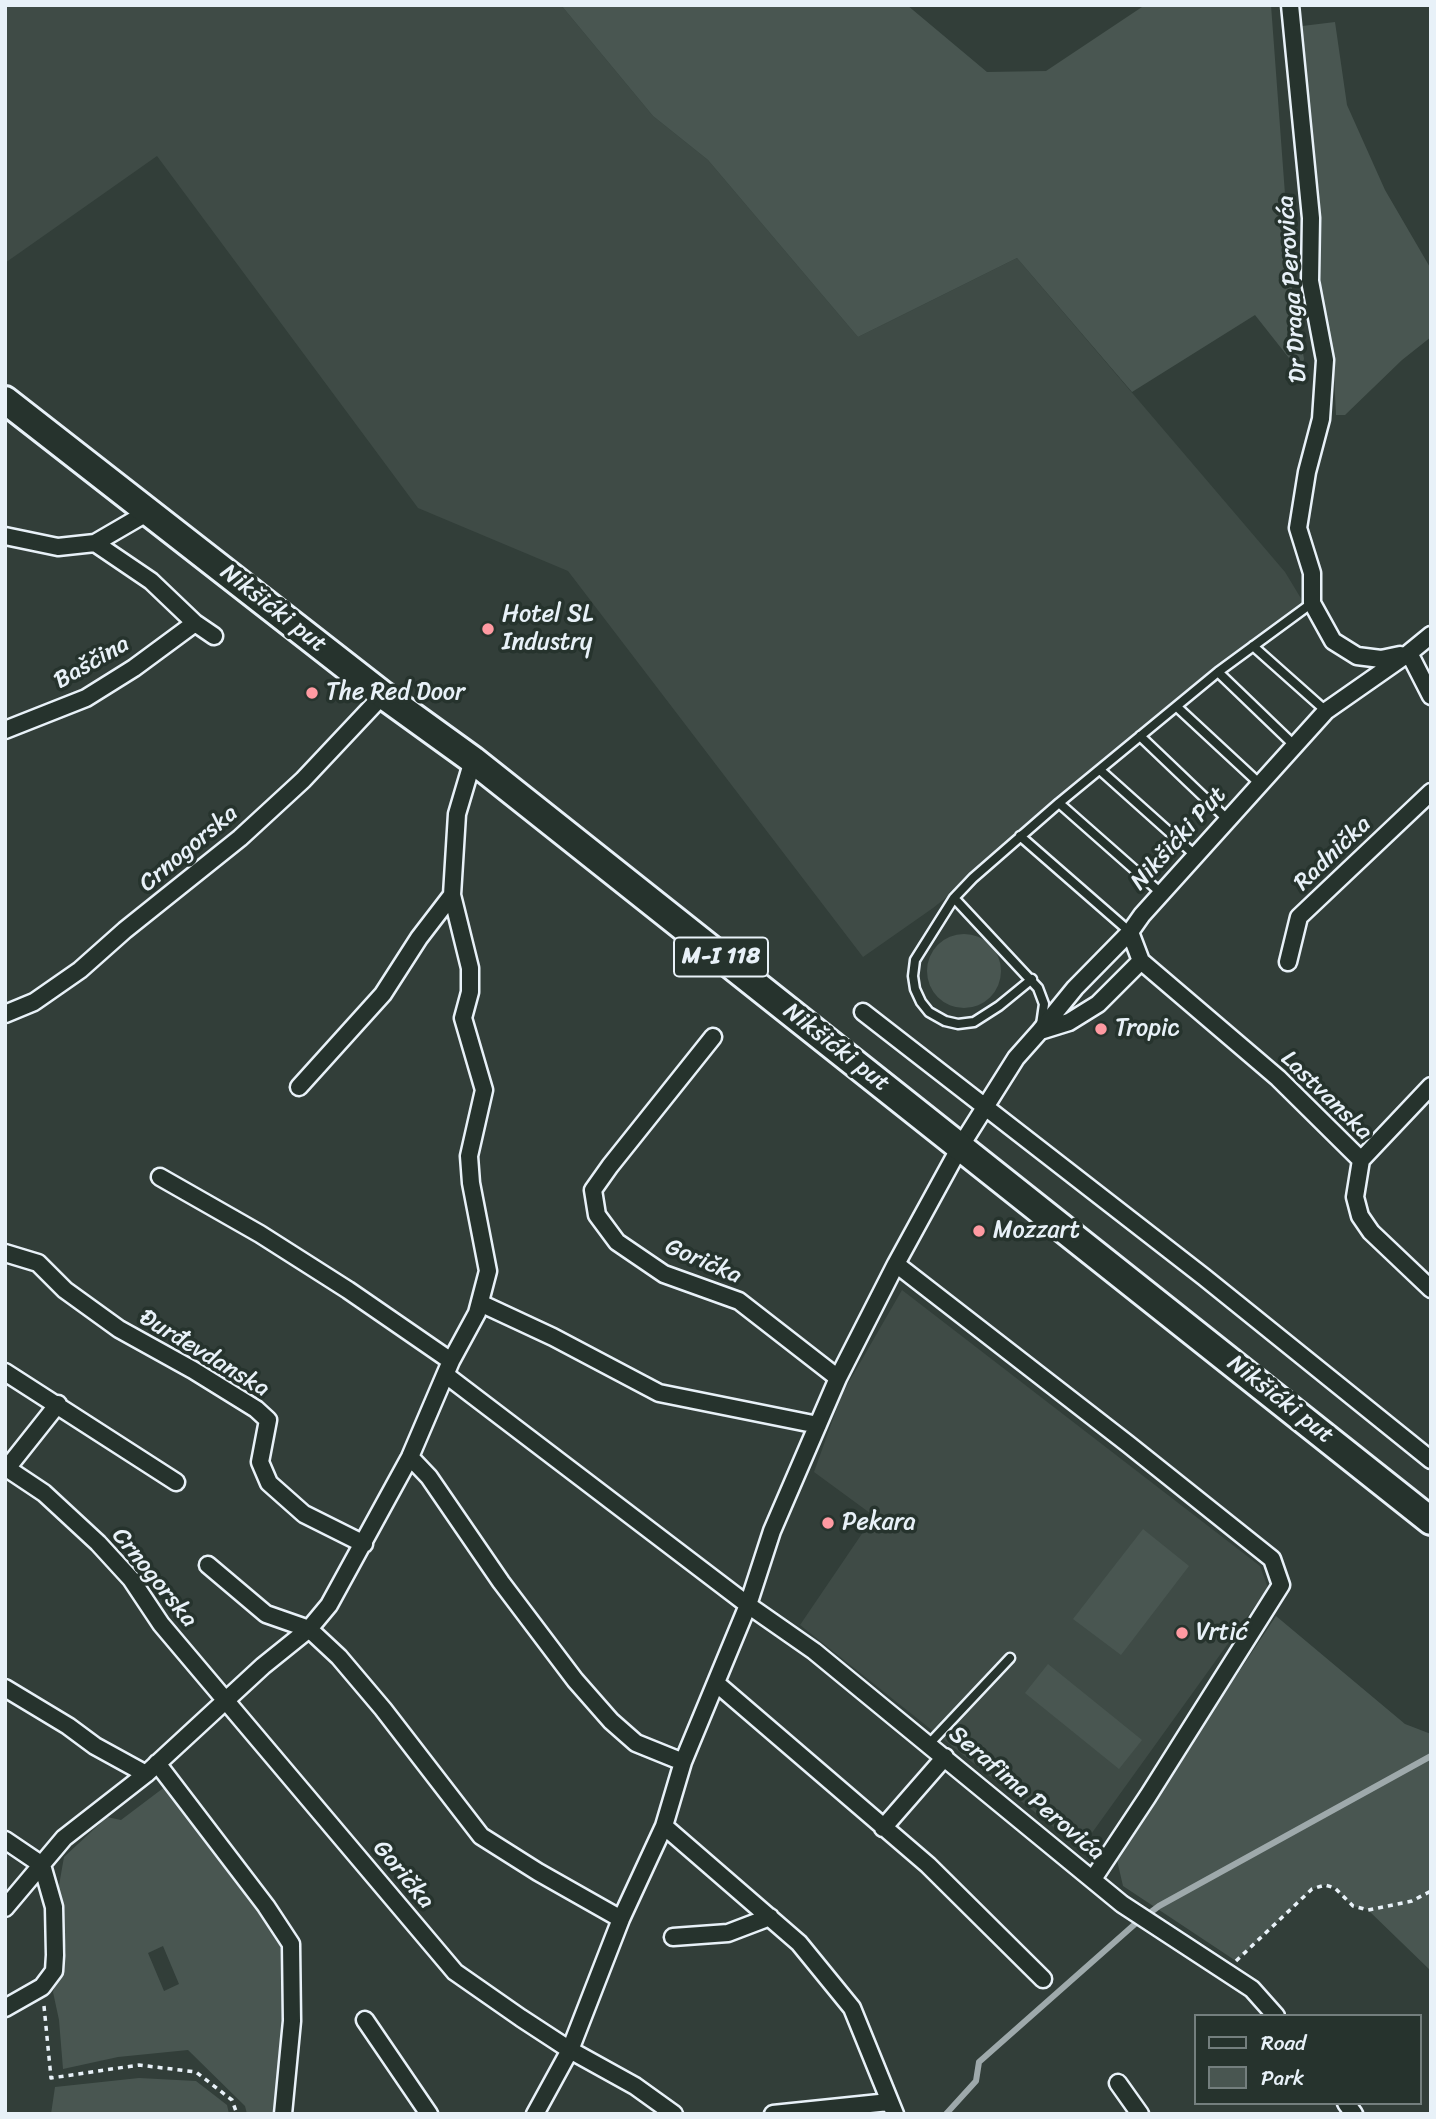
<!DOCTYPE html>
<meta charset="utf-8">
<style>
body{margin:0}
#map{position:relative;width:1436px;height:2119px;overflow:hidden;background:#323e39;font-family:Sriracha,sans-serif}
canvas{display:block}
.frame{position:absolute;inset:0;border:7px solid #e8f1f8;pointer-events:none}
.legend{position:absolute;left:1194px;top:2014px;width:228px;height:91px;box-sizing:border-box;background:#26332d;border:2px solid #747f7e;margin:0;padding:9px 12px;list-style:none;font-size:21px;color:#e8f1f8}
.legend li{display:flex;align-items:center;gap:14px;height:35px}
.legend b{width:35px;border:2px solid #747f7e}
</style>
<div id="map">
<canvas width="1436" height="2119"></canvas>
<div class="frame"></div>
<ul class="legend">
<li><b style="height:9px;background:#26332d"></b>Road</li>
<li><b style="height:19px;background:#495651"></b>Park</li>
</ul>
</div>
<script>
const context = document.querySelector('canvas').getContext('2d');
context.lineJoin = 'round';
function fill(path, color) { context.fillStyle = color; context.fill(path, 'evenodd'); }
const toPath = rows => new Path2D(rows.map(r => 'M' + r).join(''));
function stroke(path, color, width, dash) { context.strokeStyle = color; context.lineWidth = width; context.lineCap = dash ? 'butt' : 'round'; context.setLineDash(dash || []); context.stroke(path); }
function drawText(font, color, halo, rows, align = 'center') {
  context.font = font + ' Sriracha,sans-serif'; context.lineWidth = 7; context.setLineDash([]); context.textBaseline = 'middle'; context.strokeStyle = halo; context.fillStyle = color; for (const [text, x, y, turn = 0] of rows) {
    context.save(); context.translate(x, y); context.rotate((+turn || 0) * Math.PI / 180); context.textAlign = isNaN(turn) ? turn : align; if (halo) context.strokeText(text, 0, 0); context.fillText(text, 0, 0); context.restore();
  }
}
const built = toPath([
 [5,5,561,5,653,116,708,160,858,337,1017,258,1285,572,1305,605,1045,819,933,908,863,957,568,571,418,508,157,156,5,263],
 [902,1290,1260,1566,1268,1588,1089,1837,1076,1845,800,1625,874,1516,814,1472,842,1394]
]);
const green = toPath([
 [561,5,907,5,987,72,1046,71,1145,5,1271,5,1292,289,1304,359,1300,372,1255,315,1132,392,1017,258,858,337,708,160,653,116],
 [1335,22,1347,105,1385,190,1431,269,1431,337,1402,360,1345,415,1336,415,1333,353,1321,298,1319,191,1302,93,1294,27],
 '927 971a37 37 0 1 1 74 0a37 37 0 1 1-74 0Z',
 [1143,1529,1189,1566,1121,1655,1073,1619],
 [1276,1616,1405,1724,1431,1734,1431,1971,1368,1910,1353,1906,1335,1888,1325,1885,1312,1889,1236,1961,1123,1886,1117,1860,1124,1845],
 [1048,1664,1142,1740,1119,1769,1025,1693],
 [166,1786,235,1878,282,1947,285,2041,280,2114,247,2114,245,2106,188,2050,118,2057,63,2069,59,2020,53,1992,66,1953,58,1891,64,1857,107,1817,121,1820],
 [163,1946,179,1984,164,1991,148,1953],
 [139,2078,196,2081,227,2105,229,2114,51,2114,55,2087]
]);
const stream = toPath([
 [946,2114,976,2081,979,2062,1135,1924,1159,1906,1431,1756]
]);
const path = toPath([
 [1236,1961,1312,1889,1325,1885,1335,1888,1353,1906,1368,1910,1412,1901,1431,1891],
 [44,2006,51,2078,139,2065,196,2072,232,2100,237,2114]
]);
const service = toPath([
 [1253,646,1326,711],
 [1218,672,1295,746],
 [1177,707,1260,784],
 [1140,736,1228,820],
 [1100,770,1195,855],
 [1059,803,1161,893],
 [1020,836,1130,932],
 [954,898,1038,988,1044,1004,1041,1025],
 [1032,979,999,1006,974,1022,958,1024,945,1021,929,1012,921,1002,915,989,913,976,915,960,954,898,973,878,1059,803,1218,672,1312,603],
 [929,1744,1010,1658]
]);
const minor = toPath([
 [1290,5,1311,218,1310,281,1325,360,1321,419,1307,472,1298,528,1312,573,1312,603,1333,641,1357,656,1381,659,1400,655],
 [5,536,58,547,95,543,150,511],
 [95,543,151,581,195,623,214,636],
 [1409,653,1431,696],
 [5,730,86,698,134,668,195,623],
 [1141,961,1278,1078,1361,1160,1355,1197,1360,1216,1371,1232,1431,1289],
 [1288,962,1299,917,1431,792],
 [863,1012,1204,1277,1431,1460],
 [5,1014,34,1002,80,970,125,930,240,838,303,780,383,695],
 [1040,1031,1075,988,1130,932],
 [713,1037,610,1166,593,1190,597,1215,617,1242,664,1274,739,1301,838,1378],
 [299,1087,383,994,419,938,452,895],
 [1361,1160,1431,1086],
 [160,1177,260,1234,348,1290,451,1361],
 [5,1253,38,1263,65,1290,119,1329,193,1370,256,1409,268,1420,260,1462,269,1483,304,1514,364,1544],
 [896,1264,1128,1444,1272,1559,1281,1585,1148,1796,1093,1879],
 [480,1303,553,1337,659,1393,818,1425],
 [5,1372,176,1482],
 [446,1375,748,1605,814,1651,1122,1904,1252,1989,1276,2016],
 [410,1457,429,1477,501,1582,575,1680,611,1721,636,1743,683,1762],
 [5,1467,44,1493,98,1543,131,1579,161,1624,455,1972,521,2018,570,2050,635,2086,674,2114],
 [8,1467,58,1404],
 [208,1565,266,1614,309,1629,339,1657,383,1709,481,1836,538,1872,621,1919],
 [716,1683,928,1865,1043,1979],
 [5,1688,68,1726,95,1746,146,1774],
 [157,1763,266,1906,291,1944,292,2021,283,2114],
 [664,1826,799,1943,852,2008,895,2114],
 [883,1828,945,1757],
 [5,1840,42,1865,54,1907,55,1955,54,1971,42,1987,5,2008],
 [5,1908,64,1838,146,1774,263,1666,309,1629,329,1605,410,1457,451,1361,477,1313,488,1271,471,1183,469,1156,484,1090,463,1018,470,992,470,968,452,895,457,814,473,760],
 [673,1937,728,1933,770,1917],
 [365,2020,429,2114],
 [1118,2083,1140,2114],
 [1346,2103,1354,2114],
 [535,2114,570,2050,621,1919,664,1826,683,1762,748,1605,772,1531,838,1378,896,1264,960,1147,1016,1058,1040,1031,1069,1022,1098,1004,1141,961,1130,932,1142,915,1326,711,1409,653,1431,635],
 [773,2114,889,2102]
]);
const primary = toPath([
 [5,400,383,695,473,760,1431,1521]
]);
const markers = [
 [488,629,7,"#ff9aa2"],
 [312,693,7,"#ff9aa2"],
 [1101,1029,7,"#ff9aa2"],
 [979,1231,7,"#ff9aa2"],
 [828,1523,7,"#ff9aa2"],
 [1182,1633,7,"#ff9aa2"]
];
const shields = [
 [721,957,94]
];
const shieldNames = [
 ["M-I 118",721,957]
];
const streetNames = [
 ["Dr Draga Perovića",1293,289,-94],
 ["Nikšićki put",273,609,38],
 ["Baščina",92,663,-30],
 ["Nikšićki Put",1179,839,-48],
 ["Crnogorska",189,849,-40],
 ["Radnička",1333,854,-44],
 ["Nikšićki put",836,1048,38],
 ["Lastvanska",1326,1096,44],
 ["Gorička",703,1262,23],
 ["Đurđevdanska",204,1354,31],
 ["Nikšićki put",1280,1400,38],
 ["Crnogorska",154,1578,51],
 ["Serafima Perovića",1026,1794,40],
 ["Gorička",403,1875,50]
];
const poiNames = [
 ["Hotel SL",502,615],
 ["Industry",502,643],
 ["The Red Door",326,693],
 ["Tropic",1115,1029],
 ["Mozzart",993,1231],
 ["Pekara",842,1523],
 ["Vrtić",1196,1633]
];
fill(built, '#3f4b46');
fill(green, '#495651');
stroke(stream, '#9ea9ab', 6);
stroke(service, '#e8f1f8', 13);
stroke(minor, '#e8f1f8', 21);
stroke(primary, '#e8f1f8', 32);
stroke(path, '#e8f1f8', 3.5, [5, 5]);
stroke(service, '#26332d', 8);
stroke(minor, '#26332d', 16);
stroke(primary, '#26332d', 26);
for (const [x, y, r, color] of markers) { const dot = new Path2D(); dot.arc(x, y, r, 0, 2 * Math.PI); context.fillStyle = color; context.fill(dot); stroke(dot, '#26332d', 2.5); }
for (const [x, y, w] of shields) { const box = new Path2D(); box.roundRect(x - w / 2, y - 19.5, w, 39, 5); context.fillStyle = '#26332d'; context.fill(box); stroke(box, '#e8f1f8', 2); }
drawText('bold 23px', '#e8f1f8', null, shieldNames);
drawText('24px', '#e8f1f8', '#26332d', streetNames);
drawText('24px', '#e8f1f8', '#26332d', poiNames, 'left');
</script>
